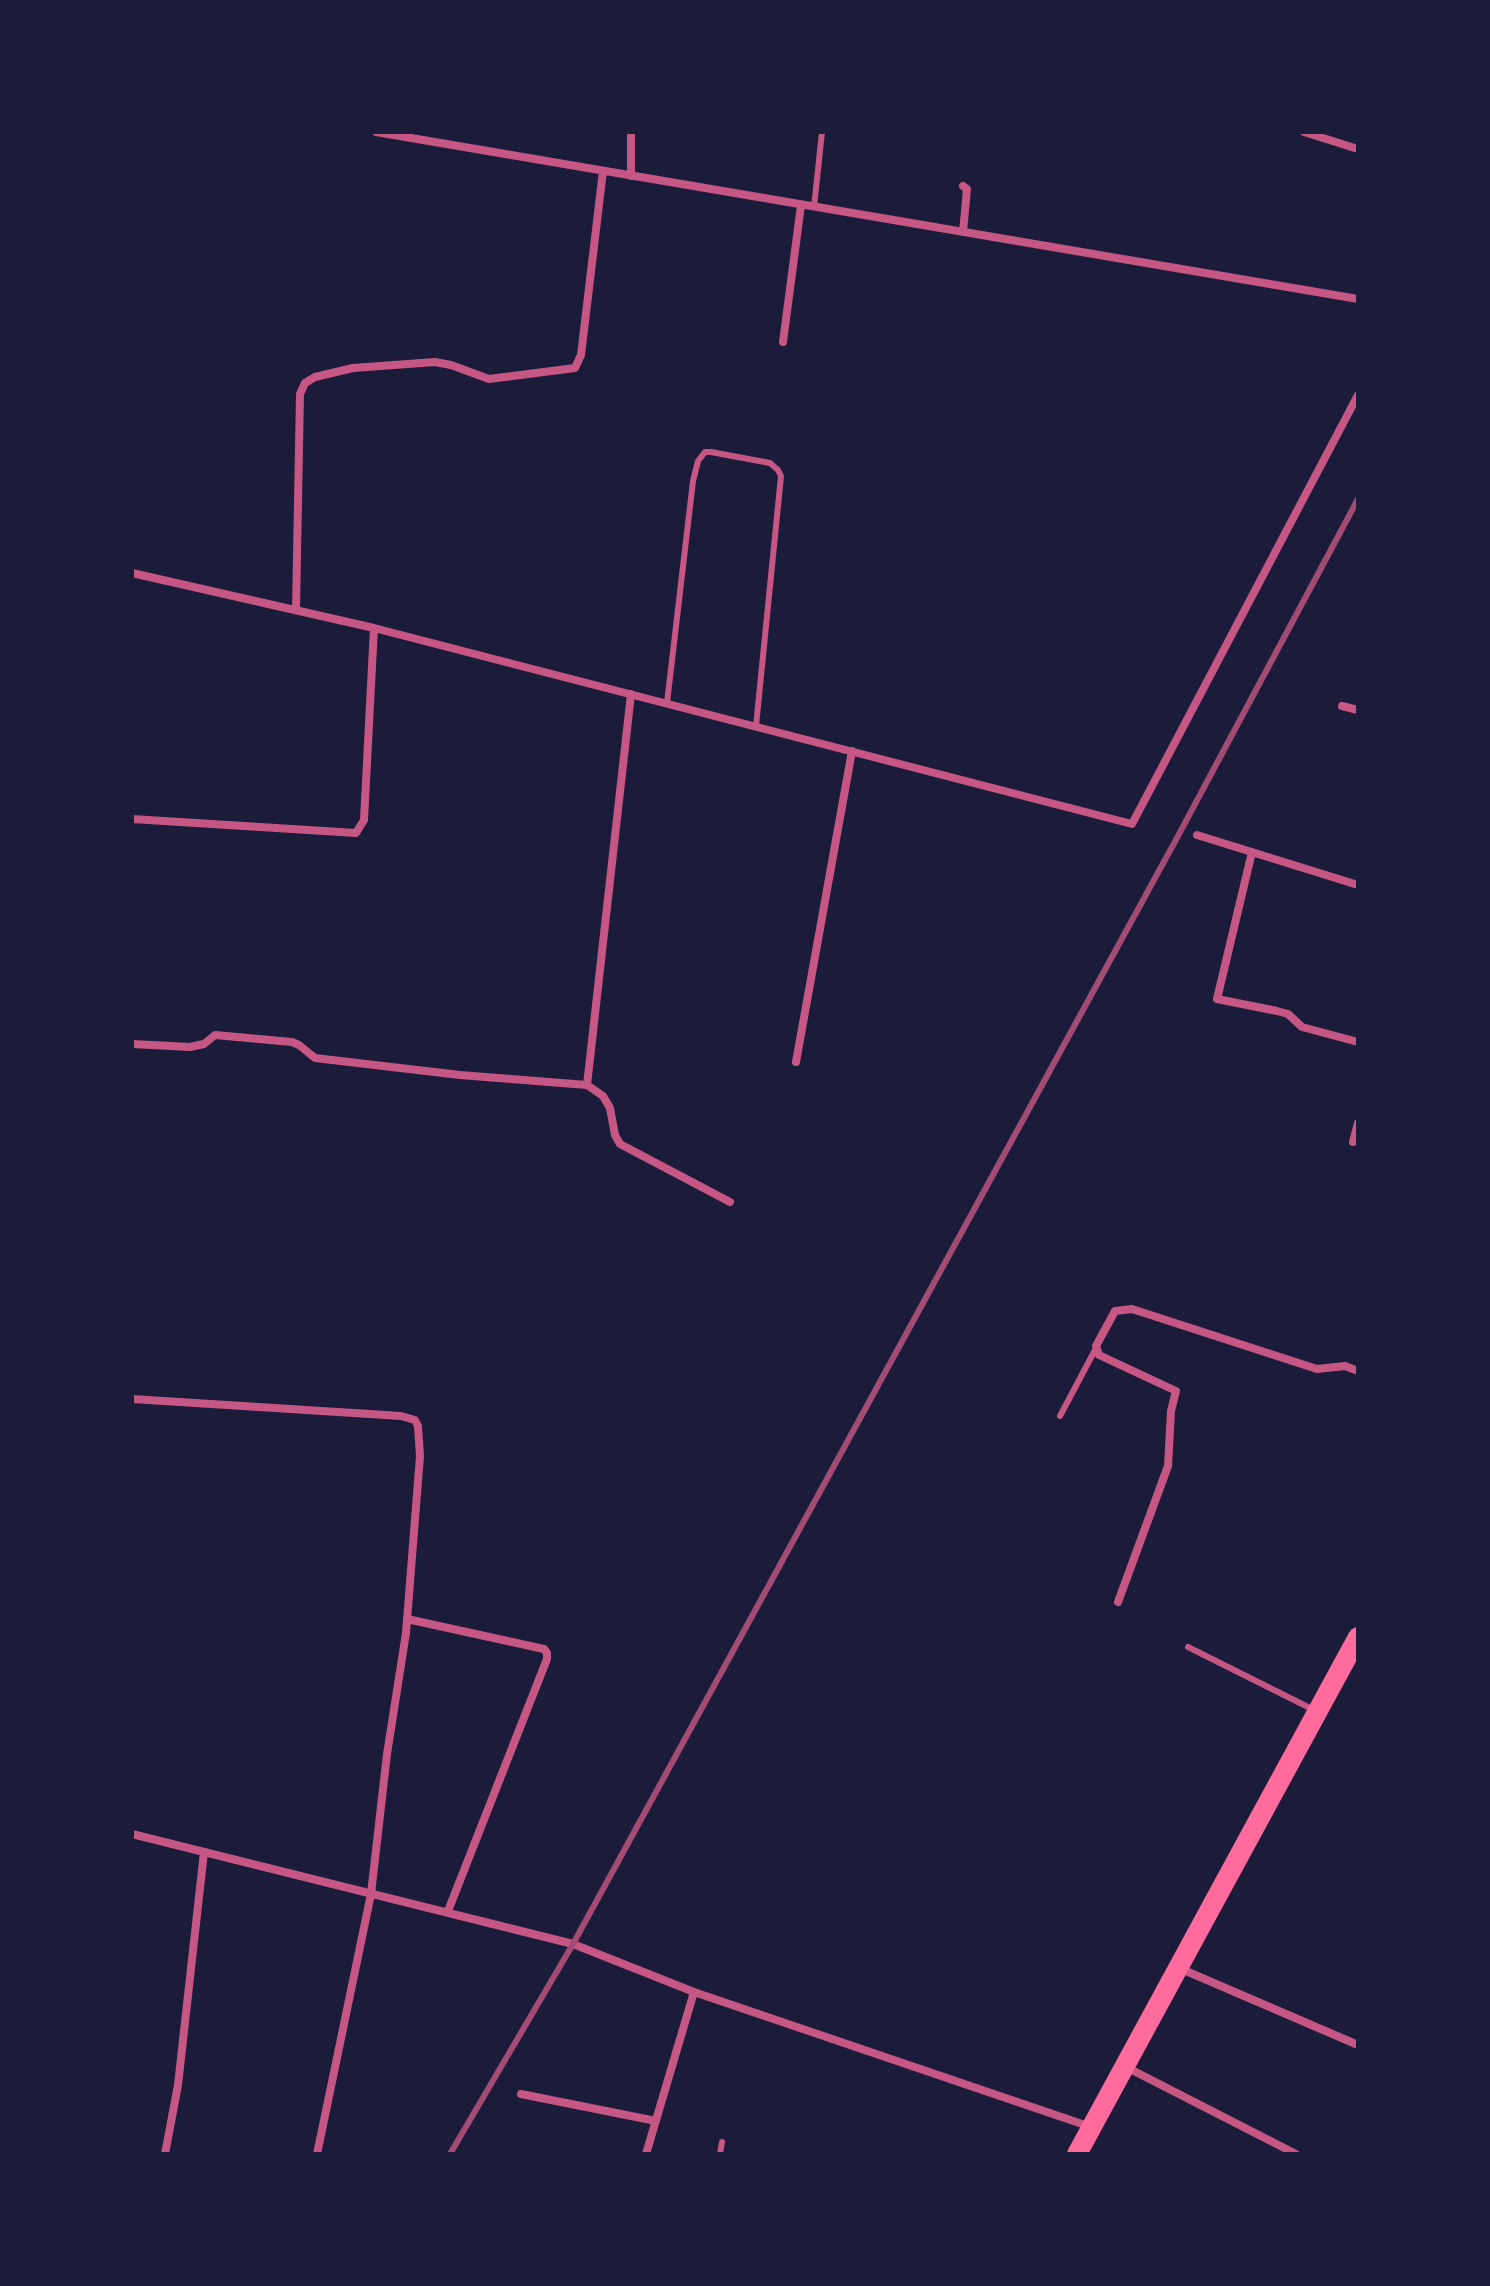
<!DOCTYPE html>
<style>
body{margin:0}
#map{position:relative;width:1490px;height:2286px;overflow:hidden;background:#1b1b3a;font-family:"DejaVu Sans",sans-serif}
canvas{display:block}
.frame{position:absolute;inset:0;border:134px solid #1b1b3a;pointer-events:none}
</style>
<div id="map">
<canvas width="1490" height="2286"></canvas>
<div class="frame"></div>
</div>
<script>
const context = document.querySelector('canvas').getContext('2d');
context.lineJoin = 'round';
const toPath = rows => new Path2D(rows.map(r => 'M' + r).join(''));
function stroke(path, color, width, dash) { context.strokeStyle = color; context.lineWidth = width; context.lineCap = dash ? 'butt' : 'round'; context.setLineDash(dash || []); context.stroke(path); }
const service = toPath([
 [814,207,822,132],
 [667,703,693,481,698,461,705,452,711,452,770,463,778,470,781,476,756,726],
 [1060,1416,1095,1350],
 [1188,1647,1314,1710],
 [720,2154,722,2142]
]);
const minor = toPath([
 [376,132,1358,299],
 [631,132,631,176],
 [1304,132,1358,149],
 [963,186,967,189,963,232],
 [783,342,801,205],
 [132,573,374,628,1132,824,1358,395],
 [296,609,300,394,305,383,315,377,353,368,435,362,451,365,489,379,575,368,581,355,603,171],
 [1342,706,1358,710],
 [132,819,356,833,364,820,374,628],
 [1197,835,1358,885],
 [1252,852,1217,999,1277,1011,1288,1014,1302,1027,1358,1042],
 [132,1044,190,1047,204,1044,215,1035,292,1042,299,1045,315,1058,460,1075,587,1085,603,1096,610,1108,615,1135,620,1144,730,1202],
 [796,1062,852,751],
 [587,1085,631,694],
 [1353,1142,1358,1123],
 [132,1399,401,1416,415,1420,418,1426,420,1456,406,1633,387,1754,371,1894,317,2154],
 [1118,1602,1168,1466,1171,1411,1176,1391,1099,1355,1096,1346,1115,1311,1132,1309,1317,1369,1345,1366,1358,1371],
 [407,1619,544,1649,547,1653,547,1659,448,1911],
 [132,1834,573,1944,694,1992,1091,2127],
 [1179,1968,1358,2045],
 [1126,2067,1296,2154],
 [521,2094,656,2121],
 [165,2154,178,2085,204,1852],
 [646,2154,694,1992]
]);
const trunk = toPath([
 [1077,2154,1358,1637]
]);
const rail = toPath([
 [450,2154,573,1944,1178,836,1358,499]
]);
stroke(service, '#c65784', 6);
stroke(minor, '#c65784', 8);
stroke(trunk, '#ff6b9d', 20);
stroke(rail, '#a44b75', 6);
</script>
